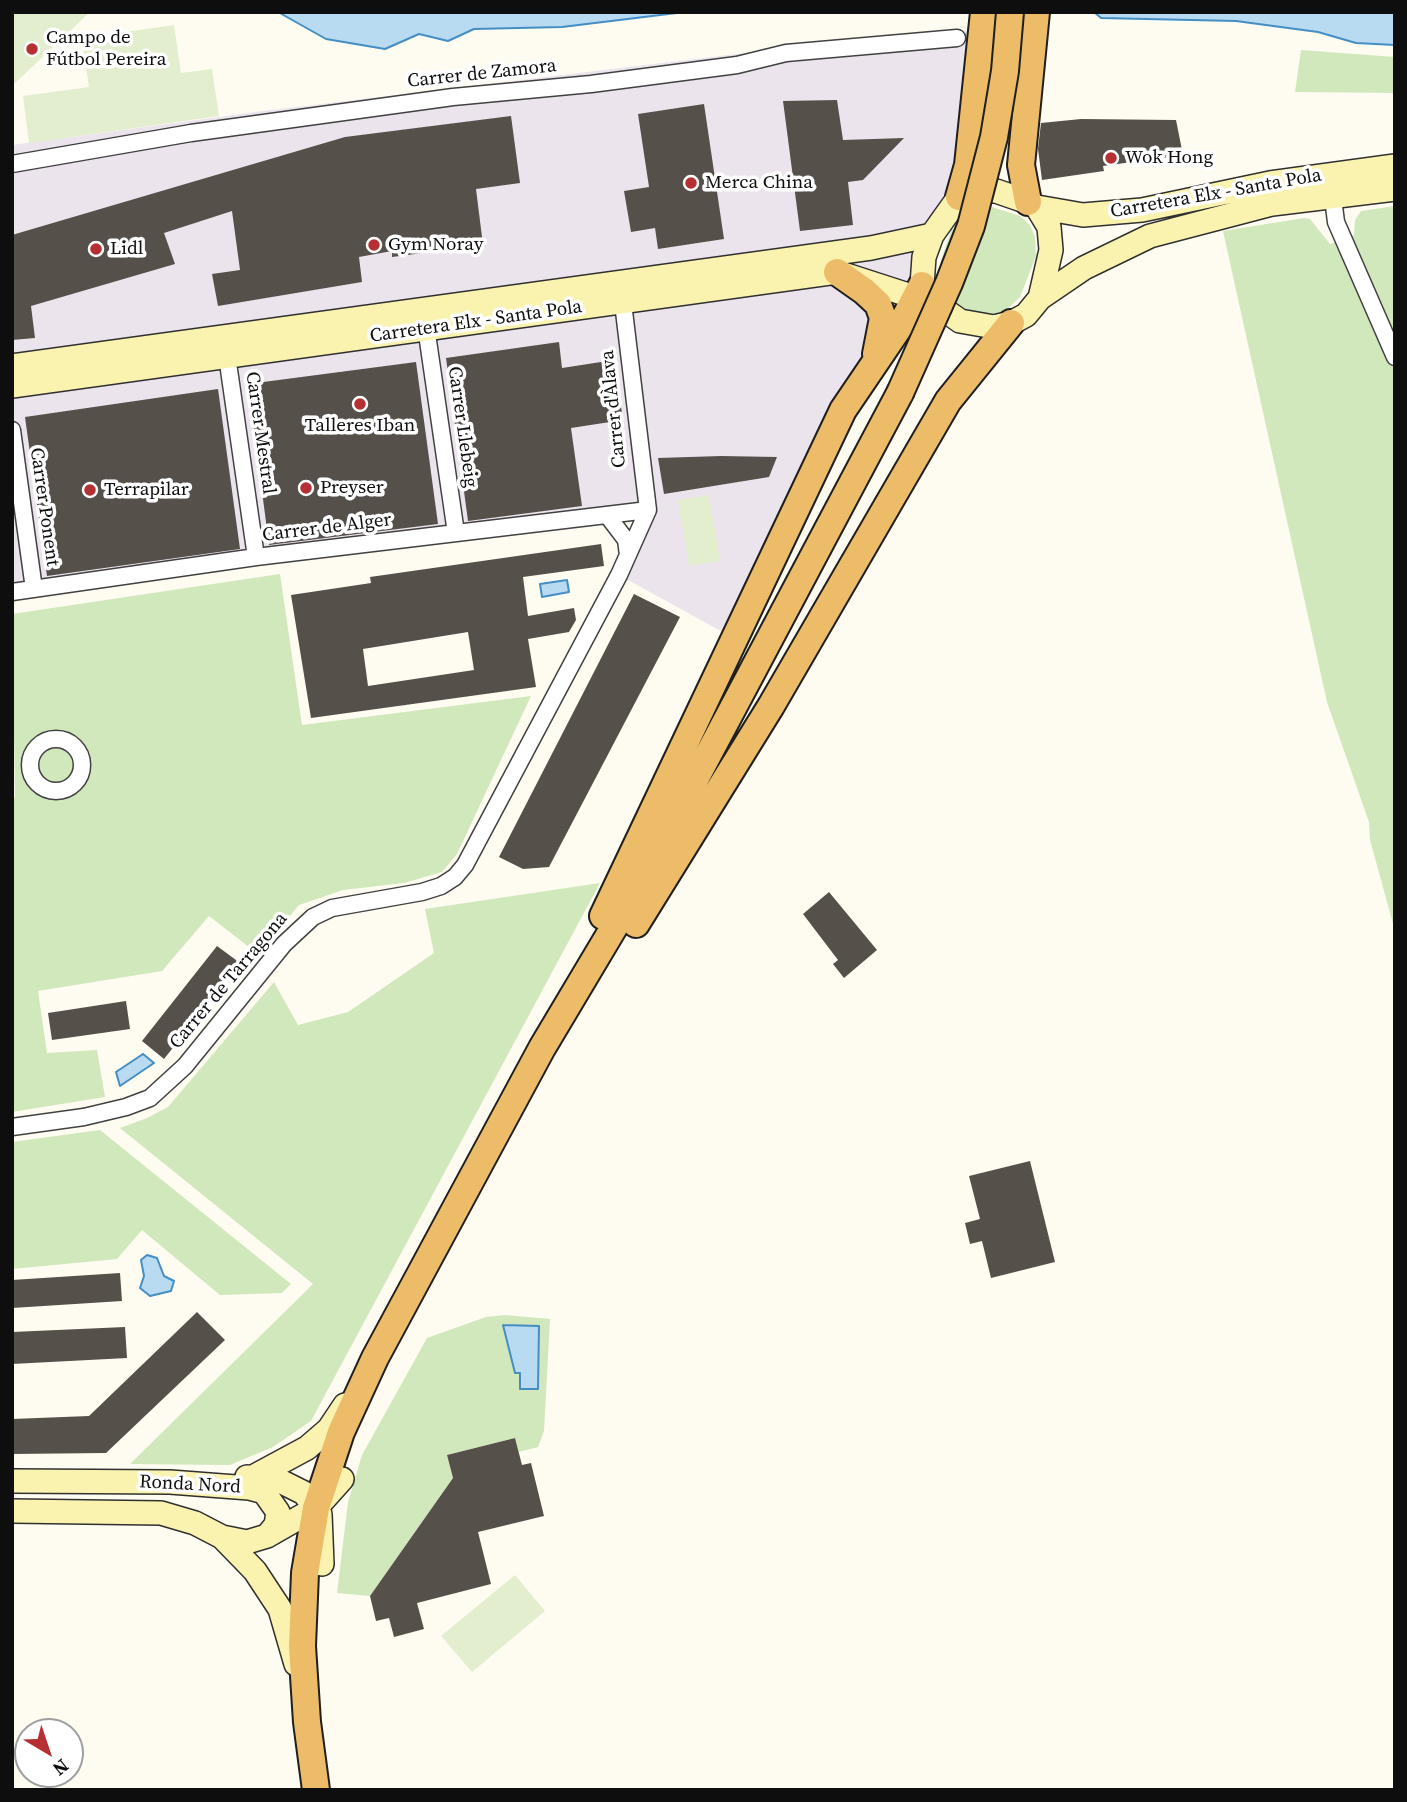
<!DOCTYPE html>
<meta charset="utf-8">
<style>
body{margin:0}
#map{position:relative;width:1407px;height:1802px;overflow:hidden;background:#fefcf1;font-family:"Source Serif 4",serif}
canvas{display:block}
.frame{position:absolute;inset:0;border:14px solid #0e0e0e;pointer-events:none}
.north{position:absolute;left:14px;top:1718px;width:70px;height:70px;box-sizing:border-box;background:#fff;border:2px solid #9f9f9f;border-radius:50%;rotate:141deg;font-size:19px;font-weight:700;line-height:28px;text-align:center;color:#0e0e0e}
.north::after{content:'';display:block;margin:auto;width:24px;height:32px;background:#b62f32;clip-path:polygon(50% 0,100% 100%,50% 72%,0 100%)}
</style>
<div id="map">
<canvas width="1407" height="1802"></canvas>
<div class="frame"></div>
<div class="north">N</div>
</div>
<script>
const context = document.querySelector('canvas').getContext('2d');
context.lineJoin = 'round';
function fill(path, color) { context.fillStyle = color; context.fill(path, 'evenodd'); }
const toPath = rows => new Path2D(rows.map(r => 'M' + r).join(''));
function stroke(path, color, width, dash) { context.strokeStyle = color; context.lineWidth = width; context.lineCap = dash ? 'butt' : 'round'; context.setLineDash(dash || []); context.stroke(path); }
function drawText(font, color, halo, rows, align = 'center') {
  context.font = font + ' "Source Serif 4",serif'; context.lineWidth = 7; context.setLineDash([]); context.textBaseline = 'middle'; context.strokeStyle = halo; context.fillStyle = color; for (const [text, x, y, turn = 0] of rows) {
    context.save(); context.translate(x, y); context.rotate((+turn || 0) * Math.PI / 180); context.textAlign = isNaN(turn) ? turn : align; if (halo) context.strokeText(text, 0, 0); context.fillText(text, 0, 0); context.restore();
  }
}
const industrial = toPath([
 [983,30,971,134,924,257,735,639,619,575,647,511,12,592,12,145,255,112,911,33]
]);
const green = toPath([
 [1301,50,1395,57,1395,93,1295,92],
 [1395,206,1395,931,1370,840,1369,822,1327,702,1223,231,1304,218,1310,219,1330,244,1354,235,1355,220,1361,211],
 [992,207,1020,216,1030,225,1035,237,1036,256,1020,297,1003,313,994,315,964,309,949,300,940,275,941,260,951,231,963,218,978,209],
 [280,574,302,725,531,696,457,854,442,872,404,883,343,890,299,905,258,954,209,916,162,971,38,991,47,1053,97,1050,105,1097,12,1112,12,797,15,797,12,614],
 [600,883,311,1421,273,1447,230,1465,130,1464,313,1284,120,1128,147,1118,168,1107,274,982,298,1025,348,1012,434,953,425,909],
 [100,1130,291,1284,282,1293,220,1295,142,1230,117,1259,12,1269,12,1142],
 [505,1315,550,1319,544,1431,538,1447,519,1452,515,1438,447,1455,453,1478,370,1596,337,1593,348,1502,362,1455,427,1338,486,1317]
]);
const pitch = toPath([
 [12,12,90,12,12,86],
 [174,25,181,73,212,69,219,116,29,143,23,96,89,87,82,38],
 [709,495,720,561,689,566,678,500],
 [515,1575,545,1611,472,1672,441,1636]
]);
const water = toPath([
 [278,12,685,12,562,27,474,29,448,41,419,34,385,49,326,39,278,12],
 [1094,12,1395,12,1395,45,1356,43,1318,32,1236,21,1101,18,1094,12],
 [567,580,569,592,542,597,540,584,567,580],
 [143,1054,154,1063,120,1086,116,1072,143,1054],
 [147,1255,157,1258,164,1276,174,1281,171,1291,150,1296,140,1288,144,1276,141,1260,147,1255],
 [503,1325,539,1326,538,1389,520,1389,520,1373,515,1373,503,1325]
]);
const building = toPath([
 [837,100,843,140,904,138,863,180,848,182,853,225,800,231,783,101],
 [704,104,724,239,658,249,655,228,631,232,624,191,649,187,638,114],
 [511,116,520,183,476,189,483,245,392,257,392,251,359,257,362,282,218,306,212,274,240,270,232,211,164,233,175,264,31,306,35,338,12,340,12,235,345,137],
 [1081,119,1176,120,1183,155,1103,166,1104,171,1042,180,1038,149,1041,123],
 [559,342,562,368,614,360,623,420,571,428,582,506,468,521,446,358],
 [416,362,438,524,269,545,248,384],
 [218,389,240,549,47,576,25,417],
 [721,456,777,457,769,477,664,494,658,458],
 [601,544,604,566,523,577,528,616,574,608,576,620,569,632,528,639,536,687,311,718,291,595,371,583,370,577],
 [468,632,474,670,368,686,363,649],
 [634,594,680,617,549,867,523,869,499,857],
 [829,892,877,950,844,978,833,964,838,960,803,914],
 [217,946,240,963,164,1059,142,1041],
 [126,1001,130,1029,52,1040,48,1013],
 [1030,1161,1055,1262,991,1278,982,1241,970,1244,965,1223,980,1219,969,1176],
 [120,1273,122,1301,12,1308,12,1280],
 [197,1312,225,1340,106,1453,12,1454,12,1419,89,1416],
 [125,1327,127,1358,12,1364,12,1332],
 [515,1438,522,1465,531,1463,544,1516,478,1532,491,1584,417,1603,424,1629,394,1637,389,1618,376,1621,370,1596,453,1478,447,1455]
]);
const minor = toPath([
 [12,164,191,133,453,97,591,84,737,65,786,53,957,38],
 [1333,198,1336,222,1395,357],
 [623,303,648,510],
 [426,327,456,533],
 [227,356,256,557],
 [12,430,34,589],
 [607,515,626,540,628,555],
 [12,592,256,557,648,510],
 '30 765a26 26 0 1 1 52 0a26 26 0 1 1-52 0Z',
 [12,1127,84,1117,126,1107,150,1098,185,1066,284,944,313,917,332,908,422,892,441,886,455,877,465,865,619,575,648,510]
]);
const secondary = toPath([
 [977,191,996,191,1028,202,1037,207,1049,227,1051,250,1040,298,1026,315,1011,323,994,327,960,321,936,304,922,285,924,257,932,235,959,197,977,191],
 [1037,207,1083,215,1142,210,1270,183,1395,166],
 [1040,298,1084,268,1150,236,1272,204,1395,189],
 [12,366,871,248,932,235],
 [12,386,837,272,933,303],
 [255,1476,307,1448,329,1429,345,1405],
 [247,1477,282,1482,304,1493,320,1514,322,1564],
 [12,1481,170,1482,249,1488,264,1492,278,1512,276,1525,267,1536],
 [12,1511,161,1513,195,1523,222,1537,247,1542,267,1536,316,1508,342,1479],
 [222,1537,255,1571,280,1609,296,1664]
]);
const trunk = toPath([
 [959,197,968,165,984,12],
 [1028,202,1021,165,1036,12],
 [837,272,864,291,878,304,883,318,876,354],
 [603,916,843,410,902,323,922,285],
 [636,924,771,706,948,401,1011,323],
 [316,1790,307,1722,302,1646,305,1573,316,1508,341,1432,375,1358,542,1048,638,887,900,393]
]);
const trunkBridge = toPath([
 [900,393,949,283,971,226,994,137,1005,71,1010,12]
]);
const markers = [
 [32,49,7,"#b62f32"],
 [1111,158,7,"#b62f32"],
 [691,183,7,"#b62f32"],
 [374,245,7,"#b62f32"],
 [96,249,7,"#b62f32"],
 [360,404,7,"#b62f32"],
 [306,488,7,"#b62f32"],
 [90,490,7,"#b62f32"]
];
const poiNames = [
 ["Campo de",46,38],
 ["Fútbol Pereira",46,60],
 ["Wok Hong",1125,158],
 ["Merca China",705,183],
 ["Gym Noray",388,245],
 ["Lidl",110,249],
 ["Talleres Iban",360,426,"center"],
 ["Preyser",320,488],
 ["Terrapilar",104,490]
];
const streetNames = [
 ["Carrer de Zamora",482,74,-6],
 ["Carretera Elx - Santa Pola",1216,194,-10],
 ["Carretera Elx - Santa Pola",476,322,-8],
 ["Carrer d'Àlava",614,409,-96],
 ["Carrer Llebeig",462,427,82],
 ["Carrer Mestral",260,433,82],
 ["Carrer Ponent",44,507,82],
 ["Carrer de Alger",327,528,-7],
 ["Carrer de Tarragona",229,981,-50],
 ["Ronda Nord",190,1485,3]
];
fill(industrial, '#ece4ec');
fill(green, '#d1e7bc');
fill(pitch, '#e2eecd');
fill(water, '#b9dbf2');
stroke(water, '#448ec4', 2);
fill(building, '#56504b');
stroke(minor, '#414141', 19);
stroke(secondary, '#303030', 26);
stroke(trunk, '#1f1f1f', 30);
stroke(minor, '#fff', 16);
stroke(secondary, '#faf3b0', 23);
stroke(trunk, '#edbc69', 26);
stroke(trunkBridge, '#1f1f1f', 30, []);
stroke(trunkBridge, '#edbc69', 26);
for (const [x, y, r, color] of markers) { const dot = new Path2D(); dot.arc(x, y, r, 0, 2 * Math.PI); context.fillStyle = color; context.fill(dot); stroke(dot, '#fff', 2.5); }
drawText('19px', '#0e0e0e', '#fff', poiNames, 'left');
drawText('19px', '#0e0e0e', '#fff', streetNames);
</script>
